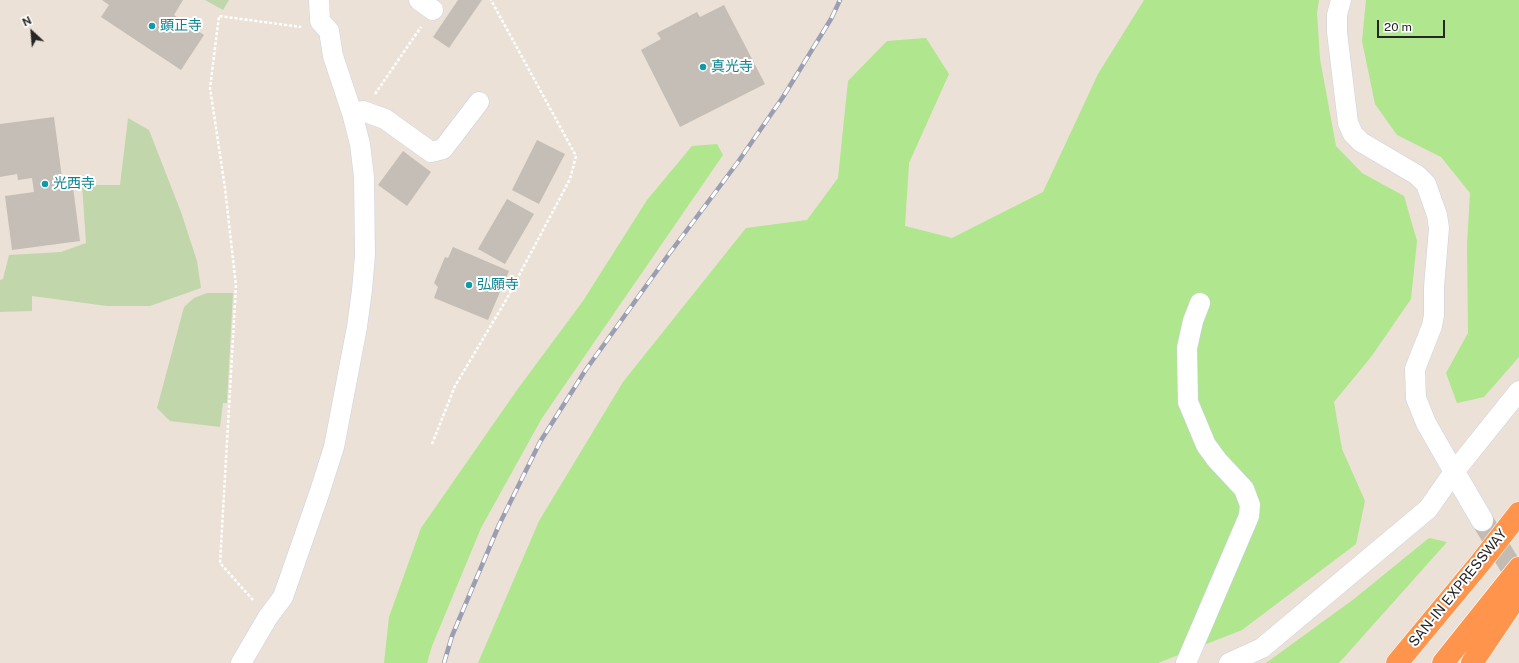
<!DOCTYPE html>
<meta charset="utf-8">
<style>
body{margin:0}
#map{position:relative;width:1519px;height:663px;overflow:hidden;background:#ebe1d6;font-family:"Public Sans",sans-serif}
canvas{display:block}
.north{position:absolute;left:12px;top:12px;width:40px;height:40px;-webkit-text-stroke:3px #fff;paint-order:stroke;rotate:334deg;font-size:11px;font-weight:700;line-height:16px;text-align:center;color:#262626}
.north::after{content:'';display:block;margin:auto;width:14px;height:18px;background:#262626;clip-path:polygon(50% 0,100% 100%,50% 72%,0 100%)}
.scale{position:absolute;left:1377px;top:20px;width:68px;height:18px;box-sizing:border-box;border:2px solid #262626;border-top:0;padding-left:5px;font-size:12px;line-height:14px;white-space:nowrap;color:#262626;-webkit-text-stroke:3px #fff;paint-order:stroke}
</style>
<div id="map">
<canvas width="1519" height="663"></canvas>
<div class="north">N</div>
<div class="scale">20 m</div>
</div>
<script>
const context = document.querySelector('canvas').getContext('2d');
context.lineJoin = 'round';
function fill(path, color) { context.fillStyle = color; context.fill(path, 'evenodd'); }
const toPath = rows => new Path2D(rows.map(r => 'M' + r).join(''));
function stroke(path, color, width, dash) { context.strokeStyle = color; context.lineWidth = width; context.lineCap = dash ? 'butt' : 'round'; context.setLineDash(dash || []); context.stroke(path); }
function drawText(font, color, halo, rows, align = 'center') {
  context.font = font + ' "Public Sans","Noto Sans JP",sans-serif'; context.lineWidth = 4; context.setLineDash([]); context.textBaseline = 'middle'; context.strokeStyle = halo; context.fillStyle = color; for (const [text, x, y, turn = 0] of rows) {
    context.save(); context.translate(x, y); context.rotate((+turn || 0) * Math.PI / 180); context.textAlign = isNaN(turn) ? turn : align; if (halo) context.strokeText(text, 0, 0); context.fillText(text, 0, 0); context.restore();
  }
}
const green = toPath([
 [1144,0,1319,0,1317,13,1320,59,1336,146,1362,173,1404,196,1417,241,1411,299,1371,357,1334,402,1342,449,1365,501,1356,544,1242,630,1158,663,478,663,539,521,623,382,746,228,807,220,838,178,848,81,887,41,926,38,949,74,909,163,905,226,952,238,1043,192,1098,74],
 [1366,0,1519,0,1519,357,1484,397,1457,403,1446,373,1468,333,1467,244,1470,193,1441,157,1397,135,1375,104,1362,41],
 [717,144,723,155,542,418,481,528,432,646,427,663,384,663,389,617,421,528,517,390,583,301,647,200,692,146],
 [1429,538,1447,542,1339,663,1266,663,1354,599]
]);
const cemetery = toPath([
 [205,0,229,0,223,10],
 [128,118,149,130,181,212,197,261,201,288,150,306,107,306,32,296,32,311,0,312,0,280,3,279,9,255,61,252,86,243,82,185,120,185],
 [207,293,233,293,227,403,223,403,220,427,170,421,157,408,184,307,194,298]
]);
const building = toPath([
 [102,0,183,0,174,15,204,35,181,70,101,17,109,5],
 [458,0,482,0,449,48,433,37],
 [724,5,765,84,680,127,641,50,661,39,657,33,697,12,700,17],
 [54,117,62,178,56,178,58,189,73,187,80,241,12,250,5,196,34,192,32,178,18,180,17,174,0,177,0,124],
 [537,140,565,154,539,204,512,190],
 [403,151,431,172,407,206,378,185],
 [507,199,534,214,505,264,478,249],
 [453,247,509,271,488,320,434,298,438,287,434,283,445,257,448,258]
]);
const secondaryTunnel = toPath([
 [1482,520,1519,580]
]);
const path = toPath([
 [375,94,421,27],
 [432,444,455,386,506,300,570,179,576,156,491,0],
 [253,600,220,563,236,286,225,188,210,88,219,16,301,27]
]);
const street = toPath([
 [419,0,433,10],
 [1341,0,1337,15,1337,32,1348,123,1353,134,1361,142,1417,175,1426,184,1437,215,1439,228,1434,287,1434,315,1432,326,1415,369,1416,398,1426,423,1454,472],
 [352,113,363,111,385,119,431,152,443,149,479,102],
 [241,663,268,617,283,597,319,494,334,447,357,327,362,290,365,255,364,177,360,144,352,113,333,56,329,31,320,21,319,0],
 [1186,663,1249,516,1250,505,1244,489,1217,460,1206,445,1188,402,1187,348,1193,321,1200,303],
 [1229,663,1262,648,1428,509,1454,472,1519,391]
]);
const secondary = toPath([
 [1454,472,1482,520]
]);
const highway = toPath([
 [1397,663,1480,563,1519,513],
 [1443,663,1519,568],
 [1472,663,1519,593]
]);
const rail = toPath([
 [444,663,452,636,499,525,540,442,585,371,669,254,738,162,783,97,831,19,840,0]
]);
const markers = [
 [152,26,4,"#0f9aa8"],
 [703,67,4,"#0f9aa8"],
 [45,184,4,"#0f9aa8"],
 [469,285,4,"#0f9aa8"]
];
const cultureNames = [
 ["顕正寺",160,26],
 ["真光寺",711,67],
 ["光西寺",53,184],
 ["弘願寺",477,285]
];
const streetNames = [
 ["SAN-IN EXPRESSWAY",1458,588,-51]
];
fill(green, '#afe68e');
fill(cemetery, '#c2d6ac');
fill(building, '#c5beb6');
stroke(secondaryTunnel, '#c4bcb3', 22, [22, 11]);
stroke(street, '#ccd0e1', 21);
stroke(secondary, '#ccd0e1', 23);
stroke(highway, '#fff', 23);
stroke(path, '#fff', 2.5, [3, 2]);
stroke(street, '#fff', 20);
stroke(secondary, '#fff', 22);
stroke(highway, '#ff954d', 22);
stroke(rail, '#999eb3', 4.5);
stroke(rail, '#fff', 3, [9]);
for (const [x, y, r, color] of markers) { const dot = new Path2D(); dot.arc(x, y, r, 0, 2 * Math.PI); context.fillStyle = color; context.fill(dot); stroke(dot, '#fff', 1.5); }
drawText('14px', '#0d838f', '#fff', cultureNames, 'left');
drawText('14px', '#262626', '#fff', streetNames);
</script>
